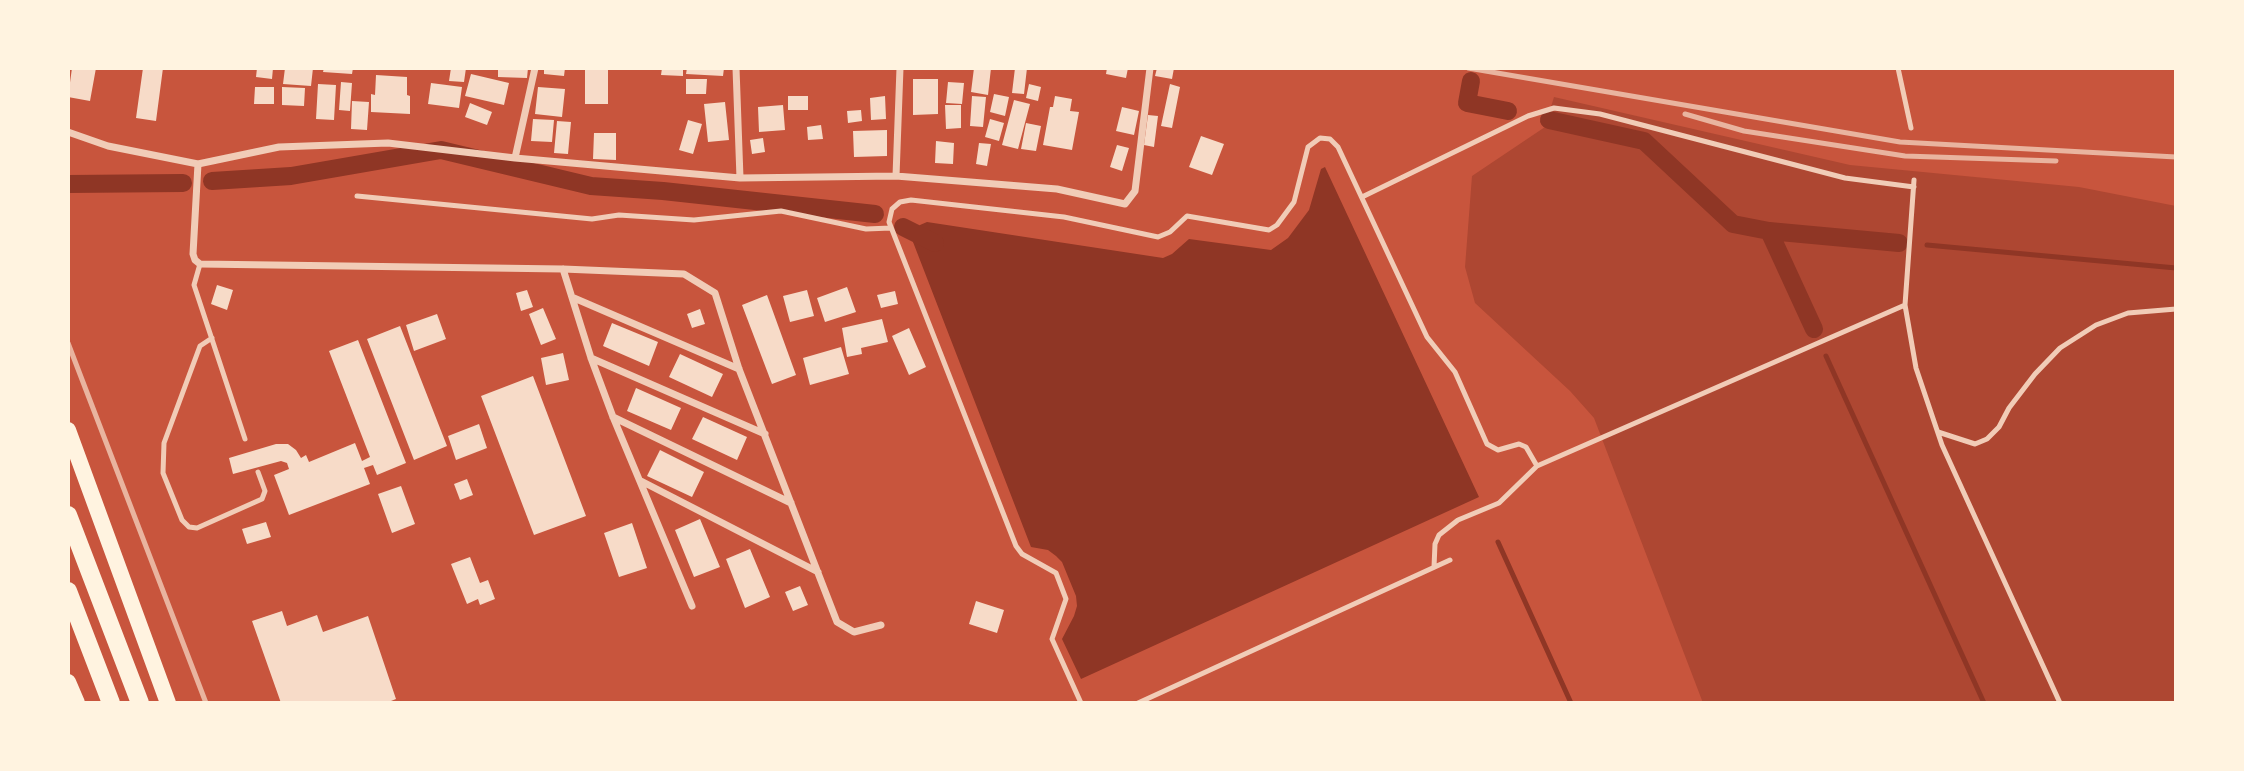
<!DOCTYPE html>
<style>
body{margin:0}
#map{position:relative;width:2244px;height:771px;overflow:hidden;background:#c8553d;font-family:"PT Sans Narrow",sans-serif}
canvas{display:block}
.frame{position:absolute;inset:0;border:70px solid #fff3e0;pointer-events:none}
</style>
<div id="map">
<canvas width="2244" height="771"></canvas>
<div class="frame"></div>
</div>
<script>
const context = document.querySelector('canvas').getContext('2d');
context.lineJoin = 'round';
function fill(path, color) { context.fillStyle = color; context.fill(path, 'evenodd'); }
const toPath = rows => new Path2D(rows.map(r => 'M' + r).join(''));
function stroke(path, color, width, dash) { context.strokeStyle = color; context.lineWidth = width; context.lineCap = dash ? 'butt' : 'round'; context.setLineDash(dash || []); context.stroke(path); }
const green = toPath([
 [1554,97,1850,165,2079,187,2176,206,2176,703,1703,703,1594,418,1570,391,1475,303,1465,267,1472,176,1545,127]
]);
const water = toPath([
 [1325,167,1479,497,1081,679,1062,639,1074,616,1077,606,1076,596,1062,562,1056,556,1048,550,1031,547,913,242,914,233,920,225,927,222,1163,258,1172,254,1189,239,1271,250,1288,238,1309,210,1321,169]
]);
const stream = toPath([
 [1927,245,2176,268],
 [1826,356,1984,703],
 [1498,542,1571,703]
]);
const canal = toPath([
 [1471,81,1467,103,1508,111],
 [1549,120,1644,141,1733,224,1769,231,1899,243],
 [212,181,291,176,441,150,591,186,663,191,875,214],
 [68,184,183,183],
 [903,227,935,243],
 [1769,231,1814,329]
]);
const building = toPath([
 [72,68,96,68,90,101,68,97],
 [143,68,163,68,156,121,136,118],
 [257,68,273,68,272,79,256,77],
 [285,68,313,68,311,86,283,84],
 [324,68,353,68,352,74,323,72],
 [451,68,466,68,464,82,449,81],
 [498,68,528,68,527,78,498,77],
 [544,68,565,68,564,76,544,74],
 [585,68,608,68,608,104,585,104],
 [662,68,683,68,683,76,661,75],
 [687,68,724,68,723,76,686,74],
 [974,68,991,68,988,95,971,92],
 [1015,68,1027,68,1024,94,1012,93],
 [1107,68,1128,68,1126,78,1106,74],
 [1157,68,1174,68,1172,79,1155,76],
 [471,74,509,83,504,105,465,96],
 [376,75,407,77,407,95,410,96,410,114,371,112,371,94,375,95],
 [686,79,707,79,706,94,686,94],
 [913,79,938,79,938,114,913,115],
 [341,82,352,83,350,111,339,110],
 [948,82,964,83,962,104,946,103],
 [431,83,462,87,459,108,428,104],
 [318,84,336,85,334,120,316,119],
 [1029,84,1041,87,1038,101,1026,98],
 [1170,84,1180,87,1172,128,1161,126],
 [255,87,274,87,274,104,254,104],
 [282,87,305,88,304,106,282,105],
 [538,87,565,89,562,117,535,114],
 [994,94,1009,97,1005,116,990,112],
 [788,96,808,96,808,110,788,110],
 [885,96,886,119,871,120,870,98],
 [972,96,986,97,983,127,970,126],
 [1055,96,1072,99,1070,111,1079,112,1072,150,1043,145,1050,107,1053,107],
 [1014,100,1030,104,1018,149,1002,145],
 [352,101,369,102,367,130,351,129],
 [725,102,729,140,708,142,704,104],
 [470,103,492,112,487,125,465,117],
 [783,105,785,130,759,132,758,107],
 [945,105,961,105,961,128,946,129],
 [1122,107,1139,111,1134,135,1116,131],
 [861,110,862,121,848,123,847,111],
 [1148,115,1158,116,1154,147,1144,145],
 [533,119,554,120,552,142,531,141],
 [990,119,1004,123,999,141,985,137],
 [688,120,702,124,693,154,679,150],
 [557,121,571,122,568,154,554,153],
 [1026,123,1041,126,1036,151,1021,149],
 [821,125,823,139,808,140,807,127],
 [887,130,887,156,854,157,853,131],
 [594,133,616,133,616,160,593,159],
 [1201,136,1224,144,1212,175,1189,167],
 [763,138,765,152,752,154,750,140],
 [936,141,954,143,953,164,935,163],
 [979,143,991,144,987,166,976,164],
 [1117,145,1129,148,1122,171,1110,167],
 [217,285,233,290,227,310,211,304],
 [847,287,856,312,825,322,817,298],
 [527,290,533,307,521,311,516,293],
 [807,290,814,316,790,322,783,296],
 [895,291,898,304,881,308,877,295],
 [767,295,796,375,772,384,742,305],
 [543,308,556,339,541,345,529,314],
 [700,309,705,324,692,328,687,314],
 [437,314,446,339,414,351,406,325],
 [882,319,888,342,861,348,862,354,847,357,842,328],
 [612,323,658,342,649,366,603,346],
 [400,326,447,446,414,460,367,339],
 [909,328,926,367,909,375,892,336],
 [358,340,406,463,377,475,373,465,364,468,370,484,289,515,274,475,289,469,287,463,281,461,233,474,229,458,276,444,288,444,296,450,301,458,306,455,309,462,355,443,362,461,370,457,329,351],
 [841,347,849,374,810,385,803,358],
 [563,353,569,380,546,385,541,358],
 [680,354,723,374,712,397,669,377],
 [533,376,586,516,534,535,481,396],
 [636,388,681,408,671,430,627,411],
 [703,417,747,437,737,460,692,439],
 [479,424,487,448,456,460,448,436],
 [660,450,704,472,692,497,647,476],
 [467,479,473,495,460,500,454,484],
 [401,486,415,524,392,533,378,494],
 [700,519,720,567,694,577,675,530],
 [266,522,271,537,247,544,242,529],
 [632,523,647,568,619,577,604,533],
 [750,549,770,597,745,608,726,559],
 [470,557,480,583,488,580,495,599,480,605,478,599,467,604,451,564],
 [800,586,808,605,793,611,785,592],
 [976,601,1004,610,997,633,969,624],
 [282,611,287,626,317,615,323,632,368,616,396,699,386,703,281,703,252,621]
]);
const service = toPath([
 [1898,68,1911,128],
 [1914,180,1905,305,1916,368,1942,445,2060,703],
 [357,196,592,219,619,215,694,220,781,211,866,229,891,228],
 [1362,197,1528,116,1554,108,1600,114,1845,178,1914,187],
 [200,264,194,285,245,439],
 [212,338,200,346,164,443,163,473,182,520,189,527,197,528,262,499,265,491,258,472],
 [1938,432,1975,444,1987,439,1999,427,2009,408,2035,374,2060,348,2096,325,2128,313,2176,309],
 [1434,567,1435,544,1439,535,1458,520,1499,503,1537,466,1905,305],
 [1081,703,1052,639,1066,599,1056,573,1022,554,1016,546,889,222,892,209,900,202,911,200,1064,217,1158,237,1170,232,1187,216,1269,230,1277,225,1294,202,1308,147,1320,138,1330,139,1338,147,1427,337,1455,372,1487,444,1498,450,1519,444,1526,447,1537,466],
 [1138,703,1450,560]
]);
const minor = toPath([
 [736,68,740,178],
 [68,132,108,146,198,164,279,147,388,143,515,158,740,178,896,176,1057,189,1125,204,1135,191,1150,68],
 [515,158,535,68],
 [198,164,193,254,195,260,200,264,563,269,684,274,715,293,739,369,837,622,854,632,881,625],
 [896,176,900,68],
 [563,269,591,358,613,417,692,606],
 [574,298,739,369],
 [591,358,765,434],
 [613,417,791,503],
 [641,481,818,572]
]);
const primary = toPath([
 [68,430,168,703],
 [68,682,77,703]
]);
const motorway = toPath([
 [68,515,140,703],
 [68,591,111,703]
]);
const rail = toPath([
 [1468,68,1900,142,2176,157],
 [1685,114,1744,131,1905,156,2056,161],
 [68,343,206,703]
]);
fill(green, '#ae4732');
fill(water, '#8f3625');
stroke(stream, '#8f3625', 5);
stroke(canal, '#8f3625', 18);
fill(building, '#f7dbc8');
stroke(service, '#f1ccb7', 5);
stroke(minor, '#f1ccb7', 7);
stroke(primary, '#fff3e0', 16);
stroke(motorway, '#fff3e0', 18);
stroke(rail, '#e9b49f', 5);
</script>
